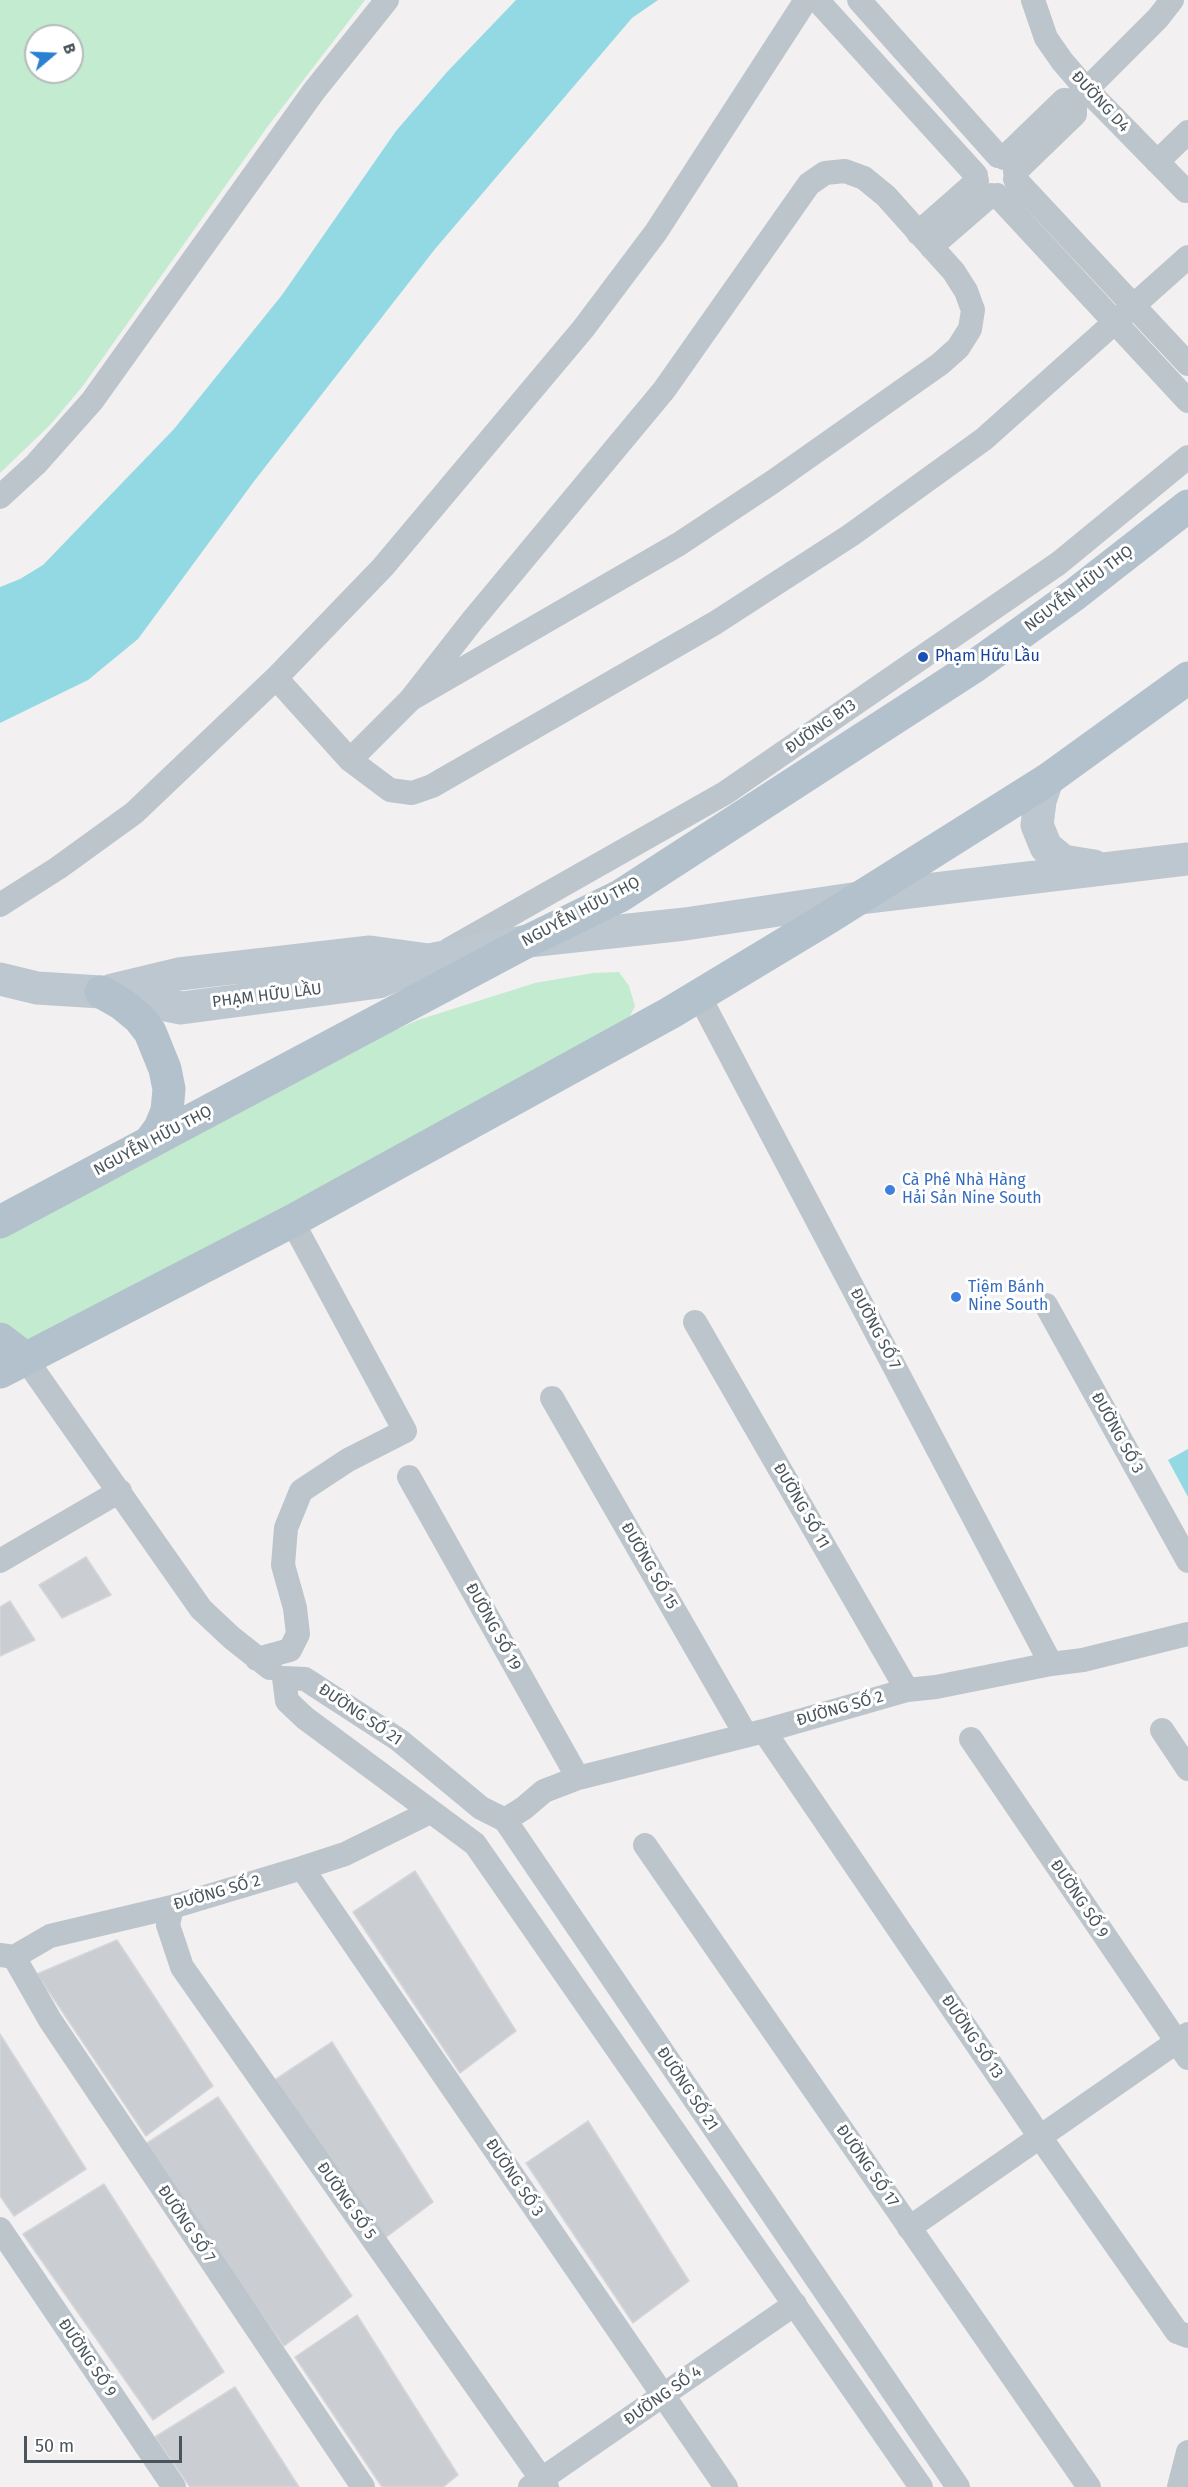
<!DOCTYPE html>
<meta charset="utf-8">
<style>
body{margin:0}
#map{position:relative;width:1188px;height:2487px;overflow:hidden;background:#f2f0f0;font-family:"Fira Sans",sans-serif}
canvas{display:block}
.north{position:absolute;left:24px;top:24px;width:60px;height:60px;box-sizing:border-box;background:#fff;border:2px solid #b6bbbd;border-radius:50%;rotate:71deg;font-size:16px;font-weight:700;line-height:24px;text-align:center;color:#49545b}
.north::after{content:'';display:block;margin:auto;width:21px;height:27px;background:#2a80d1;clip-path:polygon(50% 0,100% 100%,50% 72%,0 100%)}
.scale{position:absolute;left:24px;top:2436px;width:158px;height:27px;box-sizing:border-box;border:3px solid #49545b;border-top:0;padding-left:8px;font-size:18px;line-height:21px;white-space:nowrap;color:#49545b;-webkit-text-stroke:4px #fff;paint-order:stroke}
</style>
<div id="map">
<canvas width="1188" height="2487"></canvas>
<div class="north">B</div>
<div class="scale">50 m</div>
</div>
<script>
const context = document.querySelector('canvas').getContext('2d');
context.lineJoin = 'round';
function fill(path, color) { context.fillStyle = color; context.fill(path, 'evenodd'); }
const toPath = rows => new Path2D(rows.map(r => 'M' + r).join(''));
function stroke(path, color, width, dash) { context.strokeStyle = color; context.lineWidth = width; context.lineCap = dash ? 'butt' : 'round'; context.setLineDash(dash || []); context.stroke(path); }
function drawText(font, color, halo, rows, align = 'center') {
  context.font = font + ' "Fira Sans",sans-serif'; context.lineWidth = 6; context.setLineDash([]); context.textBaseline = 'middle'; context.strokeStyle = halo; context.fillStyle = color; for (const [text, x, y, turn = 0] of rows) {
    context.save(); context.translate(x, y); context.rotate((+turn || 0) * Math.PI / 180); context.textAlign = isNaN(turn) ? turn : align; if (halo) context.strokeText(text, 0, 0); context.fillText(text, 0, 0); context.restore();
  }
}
const green = toPath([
 [0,0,365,0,268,126,82,387,50,425,0,473],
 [36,36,72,36,72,72,36,72],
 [619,972,629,986,635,1006,629,1018,36,1344,15,1339,0,1322,0,1237,384,1035,418,1020,535,983,593,973]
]);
const water = toPath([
 [516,0,658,0,632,18,435,249,255,480,138,639,88,680,0,723,0,587,20,579,43,565,174,429,282,295,396,131,447,72],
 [1188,1449,1188,1497,1168,1460]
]);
const building = toPath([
 [86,1557,111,1595,62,1618,39,1585,86,1557],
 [10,1601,35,1640,0,1656,0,1607,10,1601],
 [415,1871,516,2031,460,2073,353,1912,415,1871],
 [117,1940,213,2086,146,2136,37,1974,117,1940],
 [0,2034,86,2169,14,2216,0,2196,0,2034],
 [332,2042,433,2202,377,2244,270,2083,332,2042],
 [218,2097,352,2296,284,2346,141,2147,218,2097],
 [588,2121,689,2281,633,2323,526,2163,588,2121],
 [104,2184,224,2372,153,2420,23,2234,104,2184],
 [357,2315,458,2475,443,2487,382,2487,295,2357,357,2315],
 [235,2387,299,2487,190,2487,155,2437,235,2387]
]);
const minor = toPath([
 [817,0,976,175],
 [859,0,998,156],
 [1033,0,1046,38,1062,61,1086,89,1186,191],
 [1076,100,1158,18,1172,0],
 [1004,158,1064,100,1075,101],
 [1157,162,1188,132],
 [1015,172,1075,114,1075,101],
 [1015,179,1188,364],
 [997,195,1188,401],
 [918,233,977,181],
 [931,247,991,195],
 [0,497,36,464,92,401,314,91,387,0],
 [276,678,350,760,390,790,412,793,432,786,715,623,851,535,984,439,1188,257],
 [350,760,411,699,679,544,774,481,940,364,958,348,970,329,973,310,966,291,954,272,886,196,864,178,845,171,825,173,809,184,664,390,472,621,411,699],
 [0,905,58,868,134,813,276,678,383,567,583,329,656,232,806,0],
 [450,949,725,793,1059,563,1188,457],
 [698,994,1051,1664],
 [1046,1305,1188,1561],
 [695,1322,907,1690],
 [25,1358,201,1609,232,1638,270,1668],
 [552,1398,746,1735],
 [409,1477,578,1778],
 [0,1561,120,1491],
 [257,1659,290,1650,298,1634,295,1608,283,1565,286,1528,301,1491,348,1460,405,1431,292,1221],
 [284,1678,305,1679,399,1740,481,1808,505,1820,958,2487],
 [284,1678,287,1701,305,1718,475,1844,921,2487],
 [1162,1730,1188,1769],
 [764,1731,1040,2137,1177,2332,1188,2336],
 [971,1739,1188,2058],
 [505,1820,524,1808,544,1791,578,1778,764,1731,907,1690,936,1687,1051,1664,1083,1660,1188,1634],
 [645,1845,1089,2487],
 [302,1868,726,2487],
 [172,1907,168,1925,182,1967,547,2487],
 [0,1955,14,1957,50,1936,172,1907,302,1868,345,1854,430,1812],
 [14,1957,50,2020,363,2487],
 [909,2228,1188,2034],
 [0,2229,174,2487],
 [530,2487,795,2304],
 [1179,2487,1188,2452]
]);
const secondary = toPath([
 [1047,780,1040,801,1037,825,1046,847,1063,861,1094,866],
 [0,979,37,988,101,992,181,1008,379,982,429,960,528,941,685,924,859,898,1188,859],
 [112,990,179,974,370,952,429,960]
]);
const primary = toPath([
 [101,992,122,1004,139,1018,150,1032,165,1069,169,1089,167,1111,160,1128,149,1143],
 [0,1222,528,941,620,896,972,668,1074,595,1188,506],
 [0,1339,25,1358],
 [0,1372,292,1221,670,1013,826,919,1047,780,1188,678]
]);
const markers = [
 [923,657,6,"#1a4fb4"],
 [890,1190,6,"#3f7fe0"],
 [956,1297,6,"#3f7fe0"]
];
const streetNames = [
 ["ĐƯỜNG D4",1100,102,47],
 ["NGUYỄN HỮU THỌ",1079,589,-37],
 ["ĐƯỜNG B13",821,727,-35],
 ["NGUYỄN HỮU THỌ",581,912,-28],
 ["PHẠM HỮU LẦU",267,996,-7],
 ["NGUYỄN HỮU THỌ",153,1141,-28],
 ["ĐƯỜNG SỐ 7",875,1329,62],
 ["ĐƯỜNG SỐ 3",1117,1433,61],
 ["ĐƯỜNG SỐ 11",801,1506,60],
 ["ĐƯỜNG SỐ 15",649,1566,60],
 ["ĐƯỜNG SỐ 19",493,1627,61],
 ["ĐƯỜNG SỐ 2",840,1709,-16],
 ["ĐƯỜNG SỐ 21",360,1715,34],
 ["ĐƯỜNG SỐ 2",217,1893,-16],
 ["ĐƯỜNG SỐ 9",1079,1899,56],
 ["ĐƯỜNG SỐ 13",972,2037,56],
 ["ĐƯỜNG SỐ 21",687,2089,56],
 ["ĐƯỜNG SỐ 17",867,2166,55],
 ["ĐƯỜNG SỐ 3",514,2178,56],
 ["ĐƯỜNG SỐ 5",346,2201,55],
 ["ĐƯỜNG SỐ 7",186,2224,56],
 ["ĐƯỜNG SỐ 9",87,2358,56],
 ["ĐƯỜNG SỐ 4",663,2396,-35]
];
const transitNames = [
 ["Phạm Hữu Lầu",935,657]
];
const shopNames = [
 ["Cà Phê Nhà Hàng",902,1181],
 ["Hải Sản Nine South",902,1199],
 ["Tiệm Bánh",968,1288],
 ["Nine South",968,1306]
];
fill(green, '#c2ebcf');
fill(water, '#93d9e4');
fill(building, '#cacdd1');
stroke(building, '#d4d6da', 1.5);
stroke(minor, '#bcc5cb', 24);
stroke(secondary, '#bdc7cf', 33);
stroke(primary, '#b2c1cc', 33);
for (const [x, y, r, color] of markers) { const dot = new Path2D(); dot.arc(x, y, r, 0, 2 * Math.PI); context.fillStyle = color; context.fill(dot); stroke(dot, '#fff', 2); }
drawText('16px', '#49545b', '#fff', streetNames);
drawText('16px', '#164399', '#fff', transitNames, 'left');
drawText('16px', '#366cbe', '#fff', shopNames, 'left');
</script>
